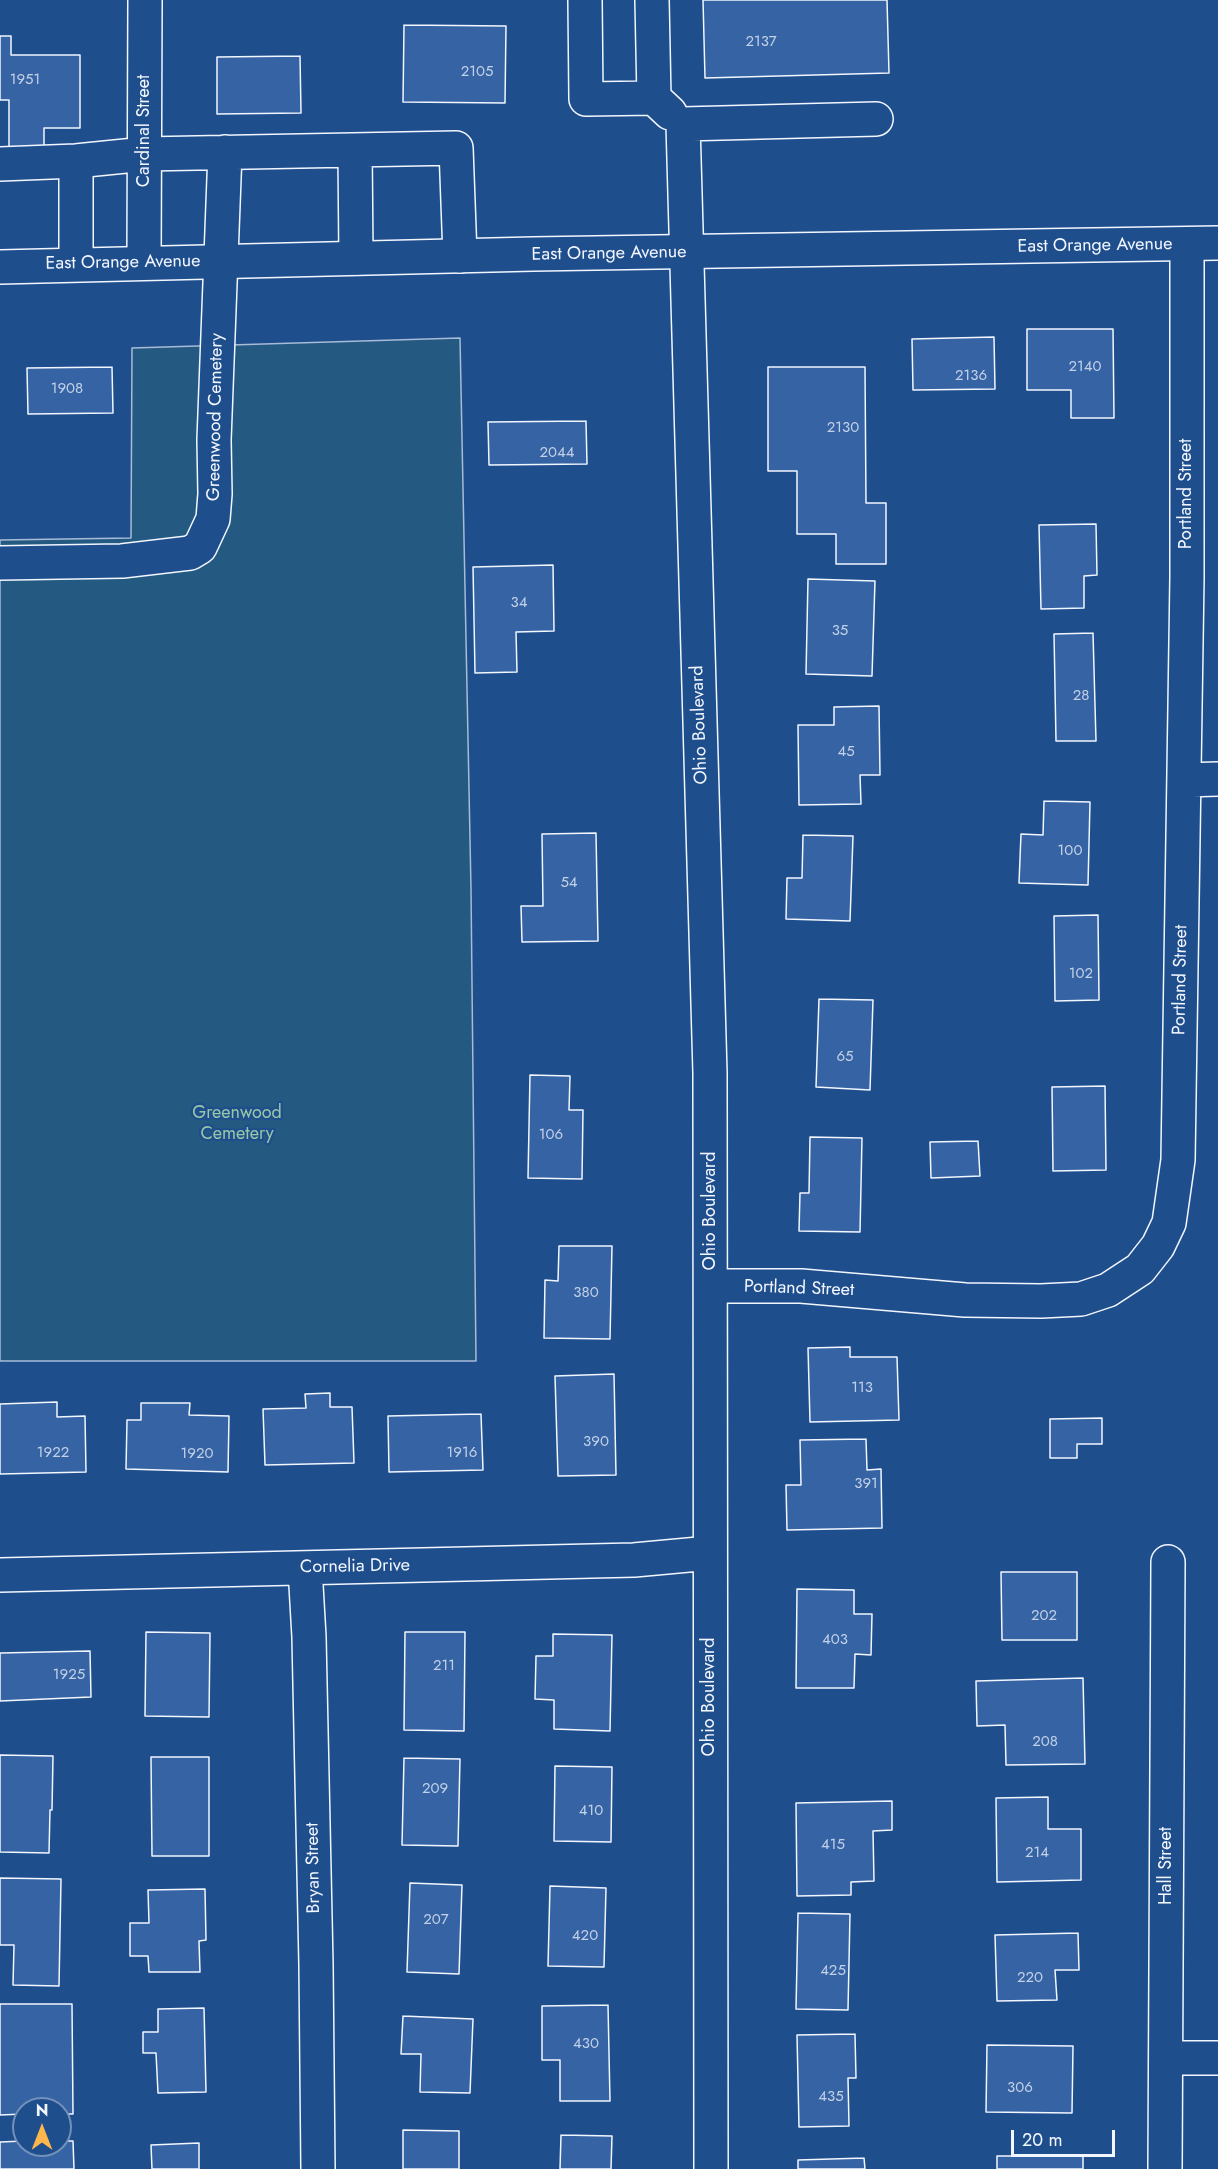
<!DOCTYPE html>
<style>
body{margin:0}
#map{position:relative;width:1218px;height:2169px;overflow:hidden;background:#1f4e8c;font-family:Jost,sans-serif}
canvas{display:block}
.north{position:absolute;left:12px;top:2097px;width:60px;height:60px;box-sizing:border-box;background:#1f4e8c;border:2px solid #7391ba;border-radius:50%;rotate:0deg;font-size:16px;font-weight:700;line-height:24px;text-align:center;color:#f2f6ff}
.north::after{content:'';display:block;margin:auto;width:21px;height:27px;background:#ffb74d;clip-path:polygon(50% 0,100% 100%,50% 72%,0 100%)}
.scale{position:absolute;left:1011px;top:2130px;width:104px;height:27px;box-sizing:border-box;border:3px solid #f2f6ff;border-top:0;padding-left:8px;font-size:18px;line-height:21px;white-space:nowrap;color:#f2f6ff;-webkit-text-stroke:4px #1f4e8c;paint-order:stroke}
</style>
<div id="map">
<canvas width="1218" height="2169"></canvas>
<div class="north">N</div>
<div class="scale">20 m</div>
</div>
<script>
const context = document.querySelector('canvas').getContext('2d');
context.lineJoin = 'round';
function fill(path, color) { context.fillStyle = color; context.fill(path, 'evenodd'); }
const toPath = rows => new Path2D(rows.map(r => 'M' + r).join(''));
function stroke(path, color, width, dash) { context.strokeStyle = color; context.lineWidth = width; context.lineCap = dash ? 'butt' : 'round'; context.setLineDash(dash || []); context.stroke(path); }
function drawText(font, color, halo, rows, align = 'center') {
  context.font = font + ' Jost,sans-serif'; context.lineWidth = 4.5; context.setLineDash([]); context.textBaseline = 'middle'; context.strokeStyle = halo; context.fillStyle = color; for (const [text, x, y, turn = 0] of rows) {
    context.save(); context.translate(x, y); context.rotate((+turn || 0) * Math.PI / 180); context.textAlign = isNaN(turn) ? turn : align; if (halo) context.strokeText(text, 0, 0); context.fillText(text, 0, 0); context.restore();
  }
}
const green = toPath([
 [460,338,471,889,476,1361,0,1361,0,540,131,538,132,348,460,338]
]);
const building = toPath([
 [703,0,887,0,889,73,705,78,703,0],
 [404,25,506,26,505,103,403,102,404,25],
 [0,36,11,36,11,55,80,55,80,128,44,128,44,160,9,160,9,100,0,100,0,36],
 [300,56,301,113,217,114,217,57,300,56],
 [1027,329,1113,329,1114,418,1071,418,1071,390,1027,390,1027,329],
 [994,337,995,389,913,390,912,339,994,337],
 [112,367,113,413,28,414,27,368,112,367],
 [768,367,865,367,866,503,886,503,886,564,836,564,836,534,797,534,797,471,768,471,768,367],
 [586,421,587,464,489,465,488,422,586,421],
 [1096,524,1097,575,1084,576,1084,608,1041,609,1039,525,1096,524],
 [553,565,554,631,516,632,517,672,475,673,473,567,553,565],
 [808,579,875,581,872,676,806,674,808,579],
 [1093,633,1096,741,1056,741,1054,634,1093,633],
 [879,706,880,775,860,775,861,804,799,805,798,725,834,725,834,707,879,706],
 [1044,801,1090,802,1088,885,1019,883,1021,834,1043,835,1044,801],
 [596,833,598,941,522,942,521,906,543,906,542,834,596,833],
 [803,835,853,836,850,921,786,919,787,878,802,878,803,835],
 [1098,915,1099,1000,1055,1001,1054,916,1098,915],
 [819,999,873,1000,870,1090,816,1087,819,999],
 [530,1075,570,1076,569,1110,583,1110,582,1179,528,1178,530,1075],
 [1105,1086,1106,1170,1053,1171,1052,1087,1105,1086],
 [810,1137,862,1138,860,1232,799,1231,800,1193,809,1193,810,1137],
 [978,1141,980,1176,931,1178,930,1142,978,1141],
 [559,1246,612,1246,610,1339,544,1338,545,1280,558,1281,559,1246],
 [850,1347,850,1357,897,1357,899,1420,810,1422,808,1348,850,1347],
 [614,1374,616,1475,558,1476,555,1376,614,1374],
 [330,1393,330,1407,352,1407,354,1463,265,1465,263,1409,306,1408,305,1394,330,1393],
 [57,1402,57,1417,85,1416,86,1472,0,1474,0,1404,57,1402],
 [141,1403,190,1403,189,1415,229,1416,228,1472,126,1469,127,1420,141,1420,141,1403],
 [481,1414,483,1470,389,1472,388,1416,481,1414],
 [1102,1418,1102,1444,1077,1444,1077,1458,1050,1458,1050,1419,1102,1418],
 [866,1439,867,1470,881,1469,882,1528,787,1530,786,1485,801,1485,800,1440,866,1439],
 [1001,1572,1077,1572,1077,1640,1002,1640,1001,1572],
 [797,1589,854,1590,854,1614,872,1614,871,1655,855,1654,854,1688,796,1688,797,1589],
 [146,1632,210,1633,209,1717,145,1716,146,1632],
 [405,1632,465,1632,464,1731,404,1730,405,1632],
 [553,1634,612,1635,610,1731,554,1729,554,1700,535,1699,536,1656,553,1656,553,1634],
 [90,1651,91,1697,0,1701,0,1653,90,1651],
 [1083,1678,1085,1764,1006,1765,1005,1725,977,1726,976,1681,1083,1678],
 [0,1755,53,1756,52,1810,50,1810,49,1853,0,1852,0,1755],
 [151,1757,209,1757,209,1856,152,1856,151,1757],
 [404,1758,460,1759,458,1846,402,1845,404,1758],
 [555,1766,612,1767,611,1842,554,1841,555,1766],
 [1048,1797,1048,1829,1081,1829,1081,1880,997,1882,996,1798,1048,1797],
 [892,1801,892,1830,873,1831,874,1881,851,1882,851,1895,797,1896,796,1803,892,1801],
 [0,1878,61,1879,59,1986,13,1985,14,1945,0,1945,0,1878],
 [410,1883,462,1885,459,1974,407,1972,410,1883],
 [550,1886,606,1888,604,1967,548,1966,550,1886],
 [205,1889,206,1940,199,1941,200,1972,149,1972,148,1956,130,1956,130,1923,149,1923,148,1890,205,1889],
 [798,1913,850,1914,848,2010,796,2009,798,1913],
 [1078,1933,1079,1970,1055,1970,1057,2000,997,2001,995,1935,1078,1933],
 [0,2004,72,2004,73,2114,60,2114,60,2109,24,2109,24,2114,0,2115,0,2004],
 [608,2005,610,2101,560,2101,560,2060,542,2060,542,2006,608,2005],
 [204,2008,206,2092,158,2093,156,2053,143,2053,143,2032,158,2032,158,2009,204,2008],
 [403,2016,473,2019,470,2093,420,2092,421,2054,401,2054,403,2016],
 [855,2034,856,2078,848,2078,849,2126,799,2127,797,2035,855,2034],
 [987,2045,1073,2046,1072,2113,986,2112,987,2045],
 [403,2130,459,2131,459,2169,403,2169,403,2130],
 [561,2135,612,2136,611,2169,560,2169,561,2135],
 [24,2141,24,2145,60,2145,60,2141,73,2141,74,2169,0,2169,0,2142,24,2141],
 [199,2143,199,2169,152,2169,151,2145,199,2143],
 [997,2156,1083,2156,1083,2169,997,2169,997,2156],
 [864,2158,865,2169,798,2169,798,2160,864,2158]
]);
const minor = toPath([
 [585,0,586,99,654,98],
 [652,0,654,98,670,113],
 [355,150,356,258],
 [76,161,76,264],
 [0,164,76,161,145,154,456,148,460,256],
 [144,262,145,0],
 [0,563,122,561,190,553,200,547,213,519,215,494,214,440,225,152],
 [1184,780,1218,779],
 [711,1286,801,1286,965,1300,1041,1301,1081,1299,1108,1290,1140,1269,1158,1246,1169,1223,1178,1160,1187,577,1187,244],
 [305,1568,309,1637,316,1965,318,2169],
 [0,1575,634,1560,710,1553],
 [1166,2058,1218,2058],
 [711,2169,710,1073,683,124,876,119],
 [1165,2169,1168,1562]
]);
const major = toPath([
 [0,267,533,254,1218,243]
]);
const numberNames = [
 ["2137",761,42],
 ["2105",477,72],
 ["1951",25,80],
 ["2140",1085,367],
 ["2136",971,376],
 ["1908",67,389],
 ["2130",843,428],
 ["2044",557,453],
 ["34",519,603],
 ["35",840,631],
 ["28",1081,696],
 ["45",846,752],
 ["100",1070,851],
 ["54",569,883],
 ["102",1081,974],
 ["65",845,1057],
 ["106",551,1135],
 ["380",586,1293],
 ["113",862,1388],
 ["390",596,1442],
 ["1922",53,1453],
 ["1916",462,1453],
 ["1920",197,1454],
 ["391",866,1484],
 ["202",1044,1616],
 ["403",835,1640],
 ["211",444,1666],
 ["1925",69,1675],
 ["208",1045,1742],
 ["209",435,1789],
 ["410",591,1811],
 ["415",833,1845],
 ["214",1037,1853],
 ["207",436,1920],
 ["420",585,1936],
 ["425",833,1971],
 ["220",1030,1978],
 ["430",586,2044],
 ["306",1020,2088],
 ["435",831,2097]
];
const streetNames = [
 ["Cardinal Street",145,131,-90],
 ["East Orange Avenue",1095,246,-1],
 ["East Orange Avenue",609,254,-1],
 ["East Orange Avenue",123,263,-1],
 ["Greenwood Cemetery",216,417,-89],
 ["Portland Street",1187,494,-90],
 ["Ohio Boulevard",700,725,-92],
 ["Portland Street",1181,980,-89],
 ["Ohio Boulevard",711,1211,-90],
 ["Portland Street",799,1289,2],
 ["Cornelia Drive",355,1567,-1],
 ["Ohio Boulevard",710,1697,-90],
 ["Hall Street",1167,1866,-90],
 ["Bryan Street",314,1868,-91]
];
const parkNames = [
 ["Greenwood",237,1114],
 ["Cemetery",237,1135]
];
fill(green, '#245a82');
stroke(green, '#a8bbd7', 1.5);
fill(building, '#3563a3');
stroke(building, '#f2f6ff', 1.5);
stroke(minor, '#f2f6ff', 36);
stroke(major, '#f2f6ff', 36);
stroke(minor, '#1f4e8c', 33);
stroke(major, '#1f4e8c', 33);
drawText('15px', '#c3d1e8', null, numberNames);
drawText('18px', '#f2f6ff', '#1f4e8c', streetNames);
drawText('18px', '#97c8a6', '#1f4e8c', parkNames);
</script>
